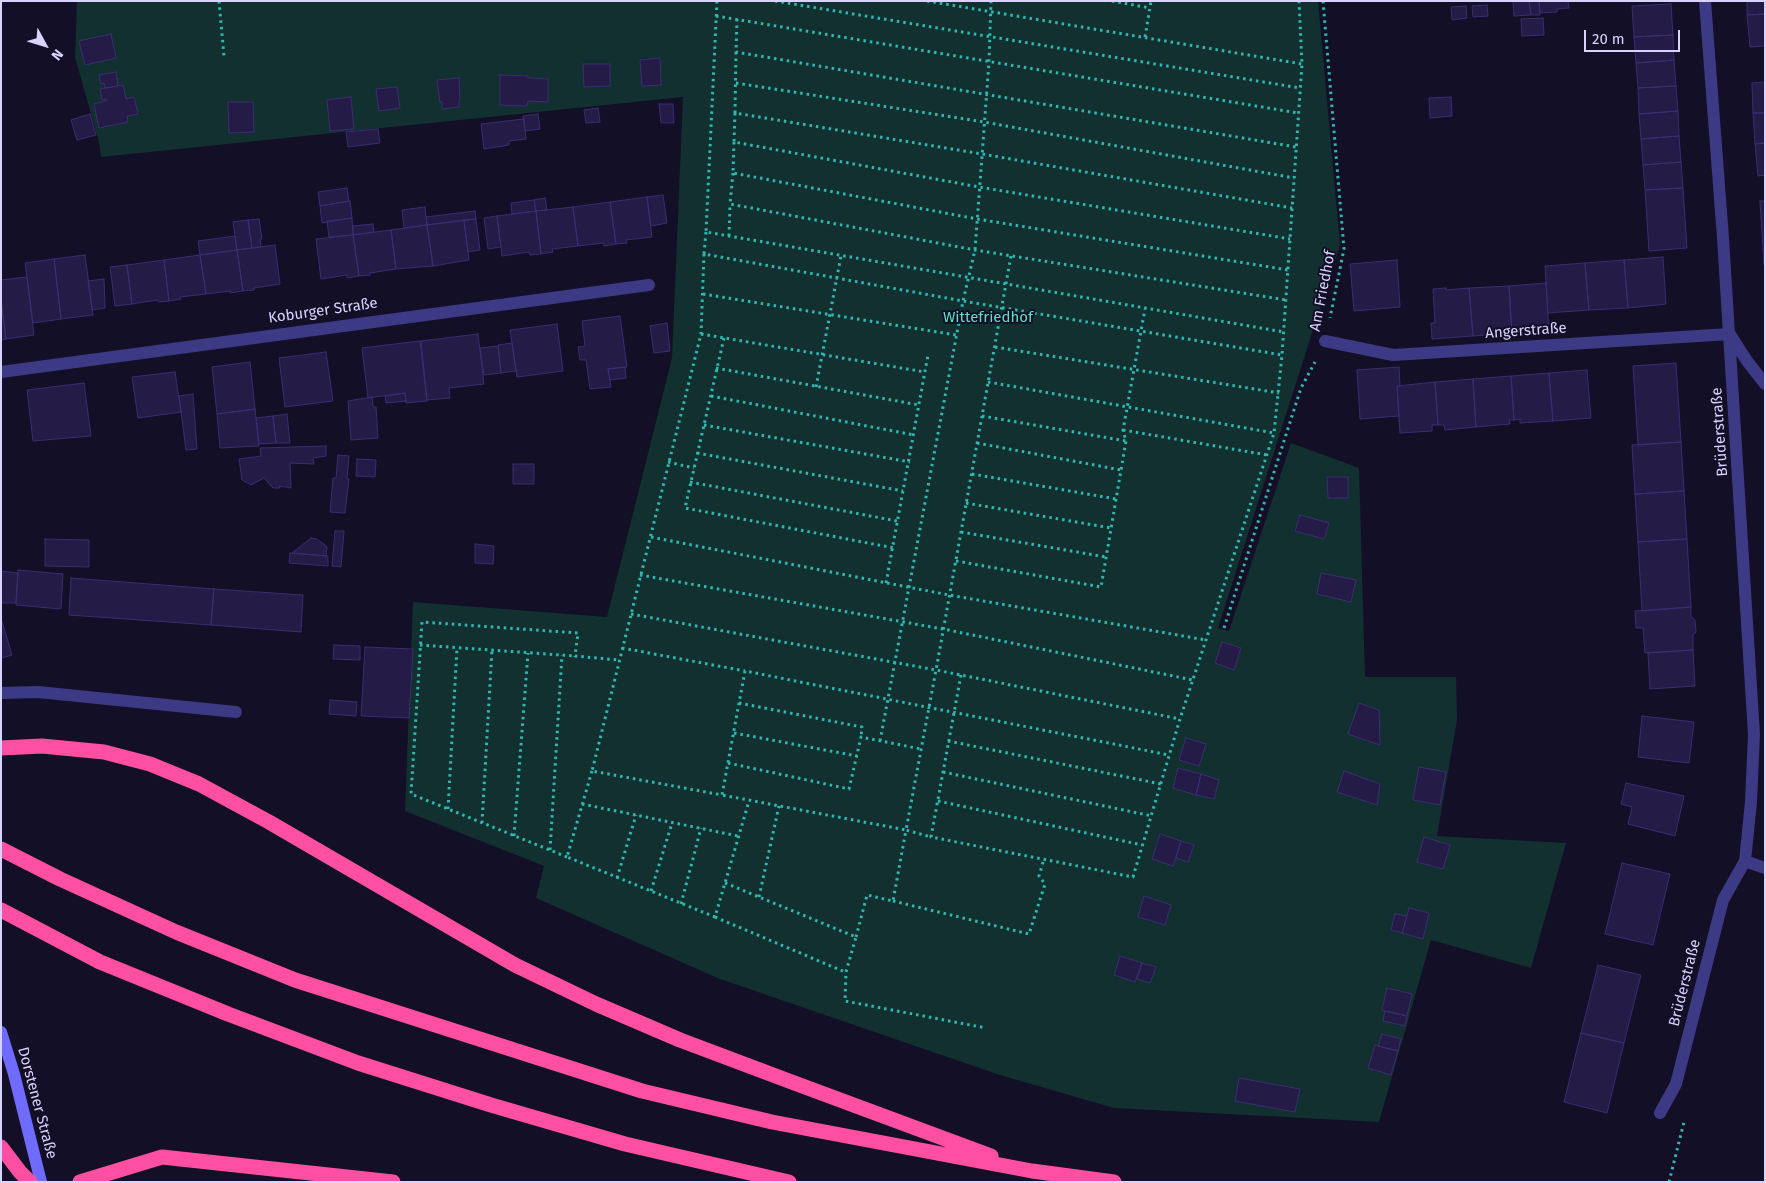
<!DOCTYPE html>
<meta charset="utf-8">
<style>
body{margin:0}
#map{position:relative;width:1766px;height:1183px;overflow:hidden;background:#130f26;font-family:"Fira Sans",sans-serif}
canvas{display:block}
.frame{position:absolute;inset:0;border:2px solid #d9d4ff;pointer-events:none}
.north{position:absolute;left:20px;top:20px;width:50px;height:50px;-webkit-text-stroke:4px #130f26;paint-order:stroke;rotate:129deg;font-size:14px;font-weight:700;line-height:20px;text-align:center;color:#d9d4ff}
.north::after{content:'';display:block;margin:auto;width:18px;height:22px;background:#d9d4ff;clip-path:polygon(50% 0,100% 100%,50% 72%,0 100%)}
.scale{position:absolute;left:1584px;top:30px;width:96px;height:22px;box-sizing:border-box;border:2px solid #d9d4ff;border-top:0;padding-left:6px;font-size:15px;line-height:18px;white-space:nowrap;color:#d9d4ff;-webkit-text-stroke:4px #130f26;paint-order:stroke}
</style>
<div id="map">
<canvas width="1766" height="1183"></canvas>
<div class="frame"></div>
<div class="north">N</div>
<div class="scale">20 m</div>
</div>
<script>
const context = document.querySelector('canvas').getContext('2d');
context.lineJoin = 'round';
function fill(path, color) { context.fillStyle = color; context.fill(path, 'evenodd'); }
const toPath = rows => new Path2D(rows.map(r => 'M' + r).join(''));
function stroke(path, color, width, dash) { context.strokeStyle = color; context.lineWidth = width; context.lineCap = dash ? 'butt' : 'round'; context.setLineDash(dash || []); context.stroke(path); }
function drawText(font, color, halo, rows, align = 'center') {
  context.font = font + ' "Fira Sans",sans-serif'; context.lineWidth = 4; context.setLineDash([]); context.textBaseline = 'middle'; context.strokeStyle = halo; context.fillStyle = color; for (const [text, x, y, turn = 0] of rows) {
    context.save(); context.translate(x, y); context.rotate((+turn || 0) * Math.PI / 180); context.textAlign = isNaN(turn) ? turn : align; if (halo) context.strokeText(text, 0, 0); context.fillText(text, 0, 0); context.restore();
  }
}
const green = toPath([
 [77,1,1318,1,1340,245,1218,628,1229,631,1291,443,1359,468,1365,677,1456,677,1457,720,1437,836,1566,843,1531,968,1431,940,1379,1122,1114,1108,1000,1075,720,979,536,898,544,866,405,811,413,602,607,617,672,358,683,97,101,157,99,142,75,57]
]);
const building = toPath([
 [1513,1,1529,1,1531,15,1514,16,1513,1],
 [1529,1,1539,1,1540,15,1531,15,1529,1],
 [1539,1,1568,1,1569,8,1557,9,1557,12,1540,13,1539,1],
 [1747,1,1765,1,1765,14,1747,15,1747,1],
 [1671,4,1673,35,1634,37,1632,6,1671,4],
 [1487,5,1488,16,1473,17,1472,6,1487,5],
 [1466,6,1467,18,1452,20,1451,7,1466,6],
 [1765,14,1765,46,1750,47,1747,15,1765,14],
 [1543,18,1544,35,1522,36,1521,19,1543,18],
 [111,34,116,58,85,65,79,41,111,34],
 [1673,35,1674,60,1636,63,1634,37,1673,35],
 [660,58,661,85,642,86,640,60,660,58],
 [1674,60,1676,86,1638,88,1636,63,1674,60],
 [583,64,610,64,610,86,584,87,583,64],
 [116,72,118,86,105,88,104,83,101,84,99,75,116,72],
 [500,75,528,76,528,78,548,79,548,102,528,101,527,106,500,105,500,75],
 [459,78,460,100,459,100,459,107,442,109,442,102,440,102,437,80,459,78],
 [1765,82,1765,113,1753,113,1752,83,1765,82],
 [123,85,126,99,134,97,138,114,127,116,128,122,99,128,94,104,106,101,106,99,102,100,100,89,123,85],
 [1676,86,1678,111,1639,114,1638,88,1676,86],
 [397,87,400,108,379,111,376,89,397,87],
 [351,97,354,129,330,131,327,100,351,97],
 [1451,97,1452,116,1430,118,1429,98,1451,97],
 [228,102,253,102,254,132,229,133,228,102],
 [659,104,673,104,674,123,661,123,659,104],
 [598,108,600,122,586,123,584,110,598,108],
 [1678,111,1679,136,1641,139,1639,114,1678,111],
 [1753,113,1765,113,1765,143,1755,144,1753,113],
 [90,114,96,135,77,140,71,120,90,114],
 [538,114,540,129,525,131,523,116,538,114],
 [524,119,526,139,509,141,509,145,484,149,481,124,524,119],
 [378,129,380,143,348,147,346,132,378,129],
 [1679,136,1681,162,1643,165,1641,139,1679,136],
 [1765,143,1765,175,1758,176,1755,144,1765,143],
 [1681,162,1683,188,1645,190,1643,165,1681,162],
 [347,188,349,201,320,206,318,192,347,188],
 [1683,188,1687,248,1649,251,1645,190,1683,188],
 [663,195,667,223,651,226,647,197,663,195],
 [647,197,652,237,626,240,627,243,616,244,610,202,647,197],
 [545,198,547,210,536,211,534,200,545,198],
 [534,200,536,211,512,214,511,203,534,200],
 [350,201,352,218,322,223,320,206,350,201],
 [1760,201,1765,201,1765,264,1764,265,1760,201],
 [610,202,616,244,604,246,603,243,578,246,573,207,610,202],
 [425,207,427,225,404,228,402,210,425,207],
 [573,207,578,246,552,249,553,252,541,254,536,211,573,207],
 [475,211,476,219,427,225,426,217,475,211],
 [536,211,541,254,530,255,529,252,502,256,497,216,536,211],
 [497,216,501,247,488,249,484,218,497,216],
 [352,218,353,235,329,237,327,221,352,218],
 [259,219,262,239,260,239,261,247,252,248,248,220,259,219],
 [476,219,480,250,468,252,464,220,476,219],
 [248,220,252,248,237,250,233,222,248,220],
 [464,220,469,260,433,266,427,225,464,220],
 [373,224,374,232,353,235,353,226,373,224],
 [427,225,433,266,396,269,391,230,427,225],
 [391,230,396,269,370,273,370,275,359,276,353,235,391,230],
 [353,235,359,276,347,278,347,275,321,279,316,239,353,235],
 [235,236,237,250,200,255,198,241,235,236],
 [275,245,280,284,254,288,254,290,243,291,237,250,275,245],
 [237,250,243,291,230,293,230,291,206,294,200,255,237,250],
 [85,255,93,315,61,319,54,259,85,255],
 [200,255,206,294,180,297,181,299,169,301,164,260,200,255],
 [1663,257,1666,304,1628,308,1624,260,1663,257],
 [54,259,61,319,33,323,25,263,54,259],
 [164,260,169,301,158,302,157,300,132,304,127,265,164,260],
 [1397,260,1400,307,1354,311,1350,264,1397,260],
 [1624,260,1628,308,1589,310,1585,263,1624,260],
 [1585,263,1589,310,1548,313,1545,266,1585,263],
 [127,265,132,304,115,306,110,267,127,265],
 [27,277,34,335,6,339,1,300,1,280,27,277],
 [104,279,105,308,92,310,88,281,104,279],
 [1546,283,1549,332,1512,335,1509,286,1546,283],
 [1509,286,1512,333,1473,336,1469,288,1509,286],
 [1446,288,1446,290,1469,288,1473,336,1432,339,1431,323,1435,323,1433,289,1446,288],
 [1,300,6,339,1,340,1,300],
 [620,316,627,367,608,369,611,387,590,389,586,360,580,360,578,347,585,346,582,321,620,316],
 [667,323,670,351,654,353,650,326,667,323],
 [557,324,563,371,517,377,510,330,557,324],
 [478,334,484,384,449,388,450,398,427,400,421,341,478,334],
 [420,341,427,401,406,403,405,393,368,398,362,348,420,341],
 [512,343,516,371,501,373,498,345,512,343],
 [498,346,501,373,484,375,480,348,498,346],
 [326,352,333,401,285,407,279,358,326,352],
 [250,362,255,409,217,414,212,367,250,362],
 [1676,363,1681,442,1638,445,1633,366,1676,363],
 [625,367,626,378,610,380,608,369,625,367],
 [1399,367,1400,386,1397,386,1399,416,1360,419,1357,370,1399,367],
 [1587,370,1591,418,1553,421,1549,373,1587,370],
 [175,372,181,412,138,418,132,377,175,372],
 [1549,373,1553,421,1520,423,1520,419,1514,420,1511,376,1549,373],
 [1511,376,1514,420,1509,420,1510,424,1476,427,1473,379,1511,376],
 [1473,379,1476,427,1445,430,1444,425,1438,425,1435,382,1473,379],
 [1435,382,1438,425,1432,425,1432,431,1400,433,1397,386,1435,382],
 [84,383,91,436,33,441,27,390,84,383],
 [405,393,406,401,386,403,385,396,405,393],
 [193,394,197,449,186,450,179,396,193,394],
 [372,397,373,407,376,407,378,438,351,440,348,401,372,397],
 [255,409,259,446,220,448,217,414,255,409],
 [287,414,290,443,276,443,273,416,287,414],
 [273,416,276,443,259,444,256,418,273,416],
 [1681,442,1684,491,1635,494,1632,445,1681,442],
 [326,446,326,456,313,458,314,464,290,463,291,488,279,486,280,488,273,488,264,478,251,485,242,480,239,459,261,456,260,448,326,446],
 [338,455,349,456,347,479,349,479,345,513,330,512,333,478,336,478,338,455],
 [357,459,376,460,375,477,356,476,357,459],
 [513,464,534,464,534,484,513,484,513,464],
 [1327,477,1348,477,1348,498,1328,498,1327,477],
 [1684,491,1687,539,1638,542,1635,494,1684,491],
 [1300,515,1329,523,1324,539,1295,531,1300,515],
 [335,531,344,531,341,567,332,566,335,531],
 [311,538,317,539,327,547,326,556,292,553,311,538],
 [45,539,89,540,89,567,45,566,45,539],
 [1687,539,1691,607,1642,611,1638,542,1687,539],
 [475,544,494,546,493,564,475,563,475,544],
 [290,553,328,556,328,566,289,563,290,553],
 [18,570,63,574,61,609,16,605,18,570],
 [1,571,18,573,16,603,1,603,1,571],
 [1321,573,1356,580,1351,602,1317,594,1321,573],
 [71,578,214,589,211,625,69,615,71,578],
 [214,589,303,595,301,632,211,625,214,589],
 [1691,607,1691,617,1695,620,1696,632,1693,635,1693,650,1645,653,1643,628,1636,628,1635,611,1691,607],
 [1,618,12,655,1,658,1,618],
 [1222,642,1241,648,1234,670,1215,663,1222,642],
 [334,645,360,646,360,660,333,659,334,645],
 [365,647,413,649,409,718,361,716,365,647],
 [1693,650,1695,686,1650,689,1648,653,1693,650],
 [330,700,357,702,356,716,329,714,330,700],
 [1359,703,1379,710,1380,745,1348,734,1359,703],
 [1642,716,1694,722,1689,763,1638,757,1642,716],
 [1186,738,1206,744,1199,766,1179,760,1186,738],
 [1419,767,1446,772,1440,805,1413,800,1419,767],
 [1178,768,1201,774,1196,795,1173,788,1178,768],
 [1344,771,1380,784,1377,805,1337,792,1344,771],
 [1201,774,1219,780,1214,799,1196,795,1201,774],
 [1626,783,1684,796,1675,836,1628,824,1632,807,1621,804,1626,783],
 [1160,834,1181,841,1173,866,1152,859,1160,834],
 [1424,837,1450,845,1443,869,1417,862,1424,837],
 [1181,841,1194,845,1188,862,1176,858,1181,841],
 [1622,863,1670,874,1653,945,1605,934,1622,863],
 [1144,896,1171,905,1165,925,1138,917,1144,896],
 [1409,908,1429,913,1423,939,1402,933,1409,908],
 [1395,914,1407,916,1402,933,1391,930,1395,914],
 [1120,956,1142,963,1135,982,1114,975,1120,956],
 [1142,963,1156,967,1150,983,1137,979,1142,963],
 [1598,965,1641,975,1624,1043,1581,1033,1598,965],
 [1387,988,1412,994,1407,1016,1382,1010,1387,988],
 [1385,1011,1407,1016,1405,1026,1383,1021,1385,1011],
 [1581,1033,1624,1043,1607,1113,1564,1102,1581,1033],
 [1382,1034,1401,1039,1398,1051,1378,1046,1382,1034],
 [1375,1045,1398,1051,1391,1075,1368,1068,1375,1045],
 [1239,1078,1300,1089,1295,1112,1235,1101,1239,1078]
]);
const path = toPath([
 [219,1,224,56],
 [717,1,706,232,1284,332],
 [775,1,1300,88],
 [927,1,1302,64],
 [1112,1,1150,8],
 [1323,1,1344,249,1330,318],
 [716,16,1298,113],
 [737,19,736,52,1296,147],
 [1145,37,1151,1],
 [736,52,735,113,982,154,1292,208],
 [736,83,984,122,1294,178],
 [735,113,734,142,979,187,1290,239],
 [734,142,733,173,977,219,1288,270],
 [733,173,730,204,975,250,1286,300],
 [706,232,704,254,963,301,1282,355],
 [729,236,730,204],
 [704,254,701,334,592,771,722,795,745,671,1169,755],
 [1011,256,936,670,1180,719],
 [703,294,956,335],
 [701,334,925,372],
 [724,338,685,508,894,548],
 [995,347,1279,393],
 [716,368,919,405],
 [988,382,1274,433],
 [816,387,841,256],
 [711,396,914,435],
 [982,416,1126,441],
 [704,425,910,462],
 [1123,430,1267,455],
 [977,443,1121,470],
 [697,453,903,491],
 [668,462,694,468],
 [972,474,1116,499],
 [690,482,897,521],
 [966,503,1111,528],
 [961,532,1106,557],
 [651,537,949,595,1206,640],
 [956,561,1101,587,1126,441,1123,430,1145,309],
 [640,575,943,629,1193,680],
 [886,583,928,355],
 [631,614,936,670,906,830,722,795],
 [1224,628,1301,388,1315,362],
 [420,645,575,656],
 [622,648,745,671],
 [961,675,931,837,1133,877,1180,719,1274,433,1282,355,1302,64,1299,1],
 [739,703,862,727,861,737],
 [734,733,857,756],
 [880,741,963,301,975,250,989,62,991,1],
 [948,741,1161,784],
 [728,763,849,789,861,737,921,749],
 [592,771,567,857,715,917,749,801],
 [943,772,1152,816],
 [938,801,1142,845],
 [582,804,738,836],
 [448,809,457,648],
 [482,823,492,650],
 [514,836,528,653],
 [550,850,562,655],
 [567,857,411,794,422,622,578,633,575,656,619,660],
 [617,878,636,815],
 [725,883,856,937,846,972,845,1001,986,1028],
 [651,891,672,823],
 [759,897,779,806],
 [893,901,1029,934,1045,884,1039,876,1044,859],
 [681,904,701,828],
 [715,917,845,972],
 [856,937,867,895,893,901,906,830,931,837],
 [1669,1182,1684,1122]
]);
const lane = toPath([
 [1,693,38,692,236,712]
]);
const street = toPath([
 [1731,336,1747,361,1765,384],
 [1325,341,1393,355,1730,334],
 [1,372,649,285],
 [1745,861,1765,868],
 [1660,1113,1676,1084,1723,900,1745,861,1751,802,1754,735,1723,238,1705,1]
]);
const secondary = toPath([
 [1,1032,14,1074,41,1182]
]);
const highway = toPath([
 [1,748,42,746,104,752,150,764,199,784,269,822,515,965,596,1004,680,1040,789,1081,991,1156],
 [1,849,60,879,176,932,295,980,642,1091,772,1122,1032,1171,1114,1182],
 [1,910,100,962,228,1014,358,1063,491,1105,625,1144,789,1182],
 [1,1147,20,1172,30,1182],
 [80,1182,162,1157,393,1182]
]);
const streetNames = [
 ["Am Friedhof",1323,291,-79],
 ["Koburger Straße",323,311,-8],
 ["Angerstraße",1526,331,-4],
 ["Brüderstraße",1720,432,-94],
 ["Brüderstraße",1685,983,-76],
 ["Dorstener Straße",37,1103,75]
];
const parkNames = [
 ["Wittefriedhof",988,318]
];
fill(green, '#12302f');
fill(building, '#241b47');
stroke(building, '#3b2d73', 1);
stroke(path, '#2fb8b0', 3, [2.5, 4]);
stroke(lane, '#3d3a85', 12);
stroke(street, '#3d3a85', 12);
stroke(secondary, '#6f6bff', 12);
stroke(highway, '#ff4fa3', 15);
drawText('15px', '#d9d4ff', '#130f26', streetNames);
drawText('15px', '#5fe0c0', '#130f26', parkNames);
</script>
